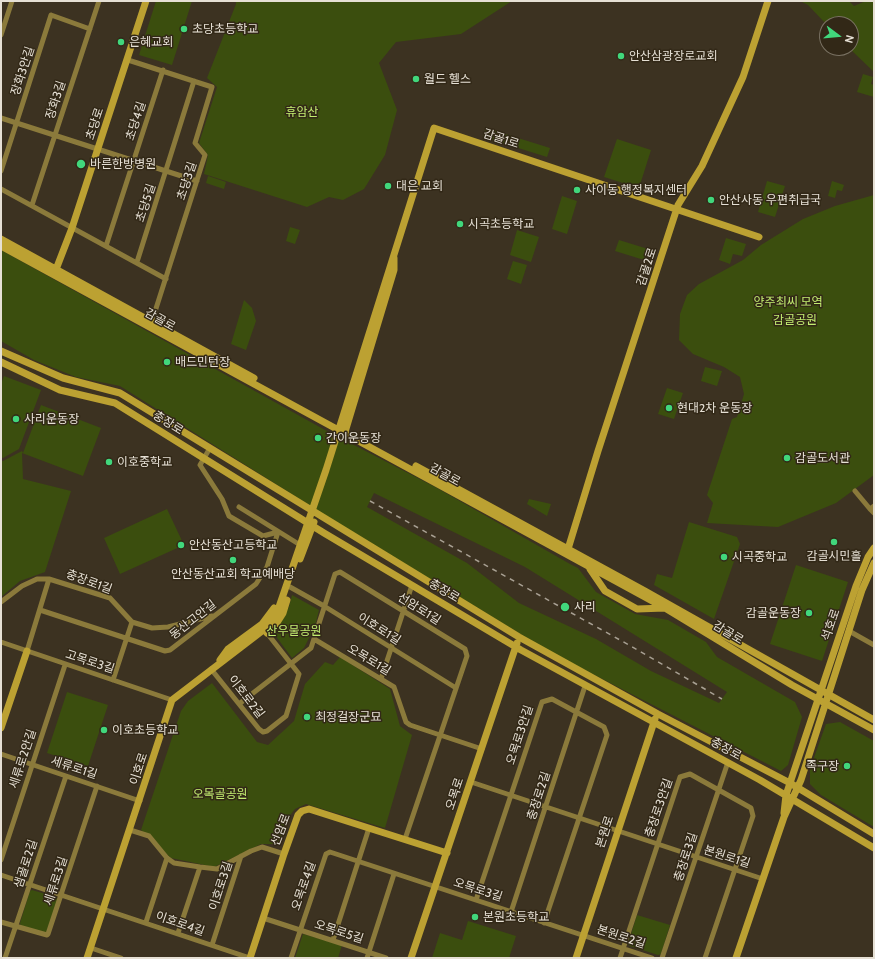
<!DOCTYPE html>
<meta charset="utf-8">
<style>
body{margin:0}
#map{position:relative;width:875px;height:959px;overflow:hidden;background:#3c3221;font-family:Cabin,sans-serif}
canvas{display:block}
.frame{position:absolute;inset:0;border:2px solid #e6e0d5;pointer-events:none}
.north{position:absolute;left:819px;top:16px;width:40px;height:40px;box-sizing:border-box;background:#322817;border:1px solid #7a7263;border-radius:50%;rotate:106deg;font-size:11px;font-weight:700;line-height:16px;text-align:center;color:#e6e0d5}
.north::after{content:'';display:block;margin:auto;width:14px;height:18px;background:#41d77c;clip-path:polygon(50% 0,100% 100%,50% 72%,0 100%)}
</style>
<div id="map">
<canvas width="875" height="959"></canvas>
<div class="frame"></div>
<div class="north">N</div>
</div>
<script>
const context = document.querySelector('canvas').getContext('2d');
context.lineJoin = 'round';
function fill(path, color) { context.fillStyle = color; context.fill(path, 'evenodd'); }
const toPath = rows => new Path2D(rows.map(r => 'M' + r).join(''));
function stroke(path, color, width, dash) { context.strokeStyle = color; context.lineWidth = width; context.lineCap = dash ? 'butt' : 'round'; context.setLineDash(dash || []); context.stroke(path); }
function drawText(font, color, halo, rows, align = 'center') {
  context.font = font + ' Cabin,"Noto Sans KR",sans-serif'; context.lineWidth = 3; context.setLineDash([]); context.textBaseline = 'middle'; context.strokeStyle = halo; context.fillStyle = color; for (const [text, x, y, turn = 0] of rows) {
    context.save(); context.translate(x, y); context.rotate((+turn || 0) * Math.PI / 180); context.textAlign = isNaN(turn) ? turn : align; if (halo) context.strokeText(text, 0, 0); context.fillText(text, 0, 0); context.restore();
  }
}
const green = toPath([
 [156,1,192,1,172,65,139,55],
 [236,1,512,1,461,34,396,42,379,63,397,110,385,155,364,189,343,200,329,197,307,207,204,174,208,155,199,143,217,87,207,78,236,4],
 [800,1,849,1,854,6,866,1,874,1,874,72,849,48,851,48,851,24,827,25,808,5],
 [863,74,873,77,871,84,874,85,874,97,857,92],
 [486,128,550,148,547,157,483,137],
 [617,139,651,150,639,188,604,177],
 [208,176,226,182,224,189,206,183],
 [767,181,785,186,775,217,758,212],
 [832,181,844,185,842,191,837,190,835,198,828,196],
 [874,195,874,475,836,503,778,527,707,523,713,503,707,495,732,419,737,417,744,394,740,377,724,367,693,354,679,340,680,314,687,295,699,284,743,260,761,245,803,219,835,206],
 [562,196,577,201,567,234,552,229],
 [290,227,300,230,295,244,286,241],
 [517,230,539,237,531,262,510,255],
 [726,238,746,244,742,256,733,254,730,264,719,260],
 [619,240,648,249,644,260,615,251],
 [1,250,325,430,437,488,570,564,578,568,596,592,635,614,668,620,706,642,717,657,795,702,802,717,788,765,781,771,550,652,333,520,120,386,76,377,34,360,1,341],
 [374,493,525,567,727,692,719,703,651,671,596,639,519,603,467,563,367,507],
 [513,261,527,265,521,284,507,279],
 [244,300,252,308,256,321,246,350,231,344],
 [705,367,722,371,717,386,701,381],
 [4,376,41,390,19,449,3,458,1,457,1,384],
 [667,388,683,393,674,419,658,414],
 [41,405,101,428,83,476,22,453,23,479,71,491,45,572,20,581,1,597,1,461,3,461,22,451,23,453],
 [529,499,551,504,547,516,527,504],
 [167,509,184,545,120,574,104,538],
 [689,522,737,537,740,544,714,619,654,585,657,574,672,578],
 [796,565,848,582,822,661,770,644],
 [292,595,319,610,315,626,304,648,292,658,272,631,289,607],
 [340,657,390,689,400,726,412,735,385,828,306,804,295,809,287,819,279,844,261,844,214,867,171,858,141,830,181,711,188,701,212,683,257,742,268,745,294,721,305,684,325,662,333,665],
 [67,692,108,705,88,766,47,753],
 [840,722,874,741,874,827,821,795,810,784,810,769,826,724],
 [32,890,56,897,58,900,47,932,45,933,21,926,20,923,30,891],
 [637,915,670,925,661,954,658,955,630,946,628,944],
 [468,921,516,936,509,958,432,958,440,933,462,940],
 [303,934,342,945,338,958,295,958]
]);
const street = toPath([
 [1,35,12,1],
 [128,60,212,87,195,143,205,155,152,321],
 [1,118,197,181],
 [1,171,51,15,90,29],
 [1,189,166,279],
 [32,205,99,1],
 [106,246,163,70],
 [137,262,194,81],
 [210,448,200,465,222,499,229,516,263,536,278,532],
 [855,491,870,509],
 [874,506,870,509,874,513],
 [239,507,297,543],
 [290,587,324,606,456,688],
 [1,602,22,586,37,579,49,579,110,598,132,622],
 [40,610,165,651,170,650,256,584,267,567,278,532],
 [132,622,152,628,168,627,212,616],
 [849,631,874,645],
 [314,639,394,687,406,722,410,725,482,749],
 [1,642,172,700],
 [27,651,49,579],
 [211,669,259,729,263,732,267,731,286,716,299,674,267,633],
 [381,679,412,585],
 [113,680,132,622],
 [239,704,311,648,335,574,340,572,465,649,467,656,405,839],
 [1,754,140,801],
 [471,782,763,879],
 [130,830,149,836,167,858,174,863,200,867,217,869,251,851,262,847,284,854],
 [1,860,65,665],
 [1,875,250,958],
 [476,900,542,702,552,699,604,727,607,735,544,923],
 [511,912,585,686],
 [263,918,386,958],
 [1,922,47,935,48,934,97,786],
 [146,922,167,858],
 [178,933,200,867],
 [333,940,369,828],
 [212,945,241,856],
 [91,948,121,958],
 [5,958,66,776],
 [291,958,326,854,330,852,652,958],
 [367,958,394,874],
 [620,958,680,777,690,774,751,808,753,816,705,958],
 [662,958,728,762]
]);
const secondary = toPath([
 [1,239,254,378],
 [1,246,665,608,792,685,874,730],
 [55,272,72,228,146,1],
 [1,351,63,378,120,393,519,637,658,714,790,783,874,834],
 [1,362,60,390,115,403,324,533,521,650,760,780,874,848],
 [345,432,394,270,394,258],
 [416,466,645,591,874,720],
 [568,549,598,451,678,205,702,166,743,77,768,1],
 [300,559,314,522],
 [590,569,605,591,637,609,665,608],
 [267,633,276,624,283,613,287,600],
 [220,660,228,649,262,624,274,608],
 [1,728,27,651],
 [784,813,786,795,856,586,868,557,874,548],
 [87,958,172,700,266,628,274,618,279,607,326,470,434,128,759,237],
 [250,958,284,854,298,815,302,811,309,809,447,853],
 [411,958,517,643],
 [576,958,655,719],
 [736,958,784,817,801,780,862,590,874,563]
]);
const rail = toPath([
 [370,501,629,645,722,699]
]);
const markers = [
 [184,29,4,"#41d77c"],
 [121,42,4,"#41d77c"],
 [621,56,4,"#41d77c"],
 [416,79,4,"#41d77c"],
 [81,164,5,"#41d77c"],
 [388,186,4,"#41d77c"],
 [577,190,4,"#41d77c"],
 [711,200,4,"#41d77c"],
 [460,224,4,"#41d77c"],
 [167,362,4,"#41d77c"],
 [669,408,4,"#41d77c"],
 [16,419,4,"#41d77c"],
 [318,438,4,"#41d77c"],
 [787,458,4,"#41d77c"],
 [109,462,4,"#41d77c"],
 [834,542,4,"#41d77c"],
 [181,545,4,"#41d77c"],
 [724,557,4,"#41d77c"],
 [233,560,4,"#41d77c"],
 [565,607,5,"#41d77c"],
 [809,613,4,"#41d77c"],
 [307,717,4,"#41d77c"],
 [104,730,4,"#41d77c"],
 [847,766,4,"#41d77c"],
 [475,917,4,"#41d77c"]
];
const poiNames = [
 ["초당초등학교",192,29],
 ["은혜교회",129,42],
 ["안산삼광장로교회",629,56],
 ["월드 헬스",424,79],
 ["바른한방병원",90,164],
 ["대은 교회",396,186],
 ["사이동 행정복지센터",585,190],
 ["안산사동 우편취급국",719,200],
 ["시곡초등학교",468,224],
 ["배드민턴장",175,362],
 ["현대2차 운동장",677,408],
 ["사리운동장",24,419],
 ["간이운동장",326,438],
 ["감골도서관",795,458],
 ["이호중학교",117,462],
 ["안산동산고등학교",189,545],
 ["감골시민홀",834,556,"center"],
 ["시곡중학교",732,557],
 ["안산동산교회 학교예배당",233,574,"center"],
 ["사리",574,607],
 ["감골운동장",801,613,"right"],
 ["최정걸장군묘",315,717],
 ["이호초등학교",112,730],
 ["족구장",839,766,"right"],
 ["본원초등학교",483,917]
];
const streetNames = [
 ["장화3안길",23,71,-72],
 ["장화3길",56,100,-72],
 ["초당4길",136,121,-72],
 ["초당로",95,124,-72],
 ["감골1로",501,139,18],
 ["초당3길",187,181,-72],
 ["초당5길",146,203,-72],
 ["감골2로",647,267,-72],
 ["감골로",160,320,29],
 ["충장로",168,423,32],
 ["감골로",445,475,29],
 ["충장로1길",89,582,20],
 ["충장로",444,591,31],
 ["선암로1길",419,609,32],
 ["동산고안길",193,620,-38],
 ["석호로",831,625,-71],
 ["이호로1길",379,629,32],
 ["감골로",728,633,31],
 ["오목로1길",369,660,31],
 ["고목로3길",90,662,18],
 ["이호로2길",246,697,52],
 ["오목로3안길",520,735,-72],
 ["충장로",726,749,29],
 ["세류로2안길",23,759,-72],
 ["세류로1길",74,768,18],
 ["이호로",139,769,-72],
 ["오목로",455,794,-72],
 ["충장로2길",539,796,-72],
 ["충장로3안길",659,808,-71],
 ["선암로",281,830,-69],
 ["본원로",605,832,-72],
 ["충장로3길",686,857,-72],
 ["본원로1길",727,857,18],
 ["샘골로2길",26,864,-72],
 ["세류로3길",56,881,-72],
 ["이호로3길",221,886,-72],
 ["오목로4길",304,886,-71],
 ["오목로3길",478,890,18],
 ["이호로4길",180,924,19],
 ["오목로5길",339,932,18],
 ["본원로2길",621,937,18]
];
const parkNames = [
 ["휴암산",302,112],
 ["양주최씨 모역",788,302],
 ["감골공원",795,320],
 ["산우물공원",294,631],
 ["오목골공원",220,794]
];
fill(green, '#3b4e0e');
stroke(street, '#8b7a3b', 5);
stroke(secondary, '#bca132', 7);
stroke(rail, '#a8a093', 1.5, [5, 5]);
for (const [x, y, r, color] of markers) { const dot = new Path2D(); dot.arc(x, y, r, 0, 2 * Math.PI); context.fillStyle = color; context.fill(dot); stroke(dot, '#322817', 1.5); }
drawText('12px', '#e6e0d5', '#322817', poiNames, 'left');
drawText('12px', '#e6e0d5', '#322817', streetNames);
drawText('12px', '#c2ed70', '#322817', parkNames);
</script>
